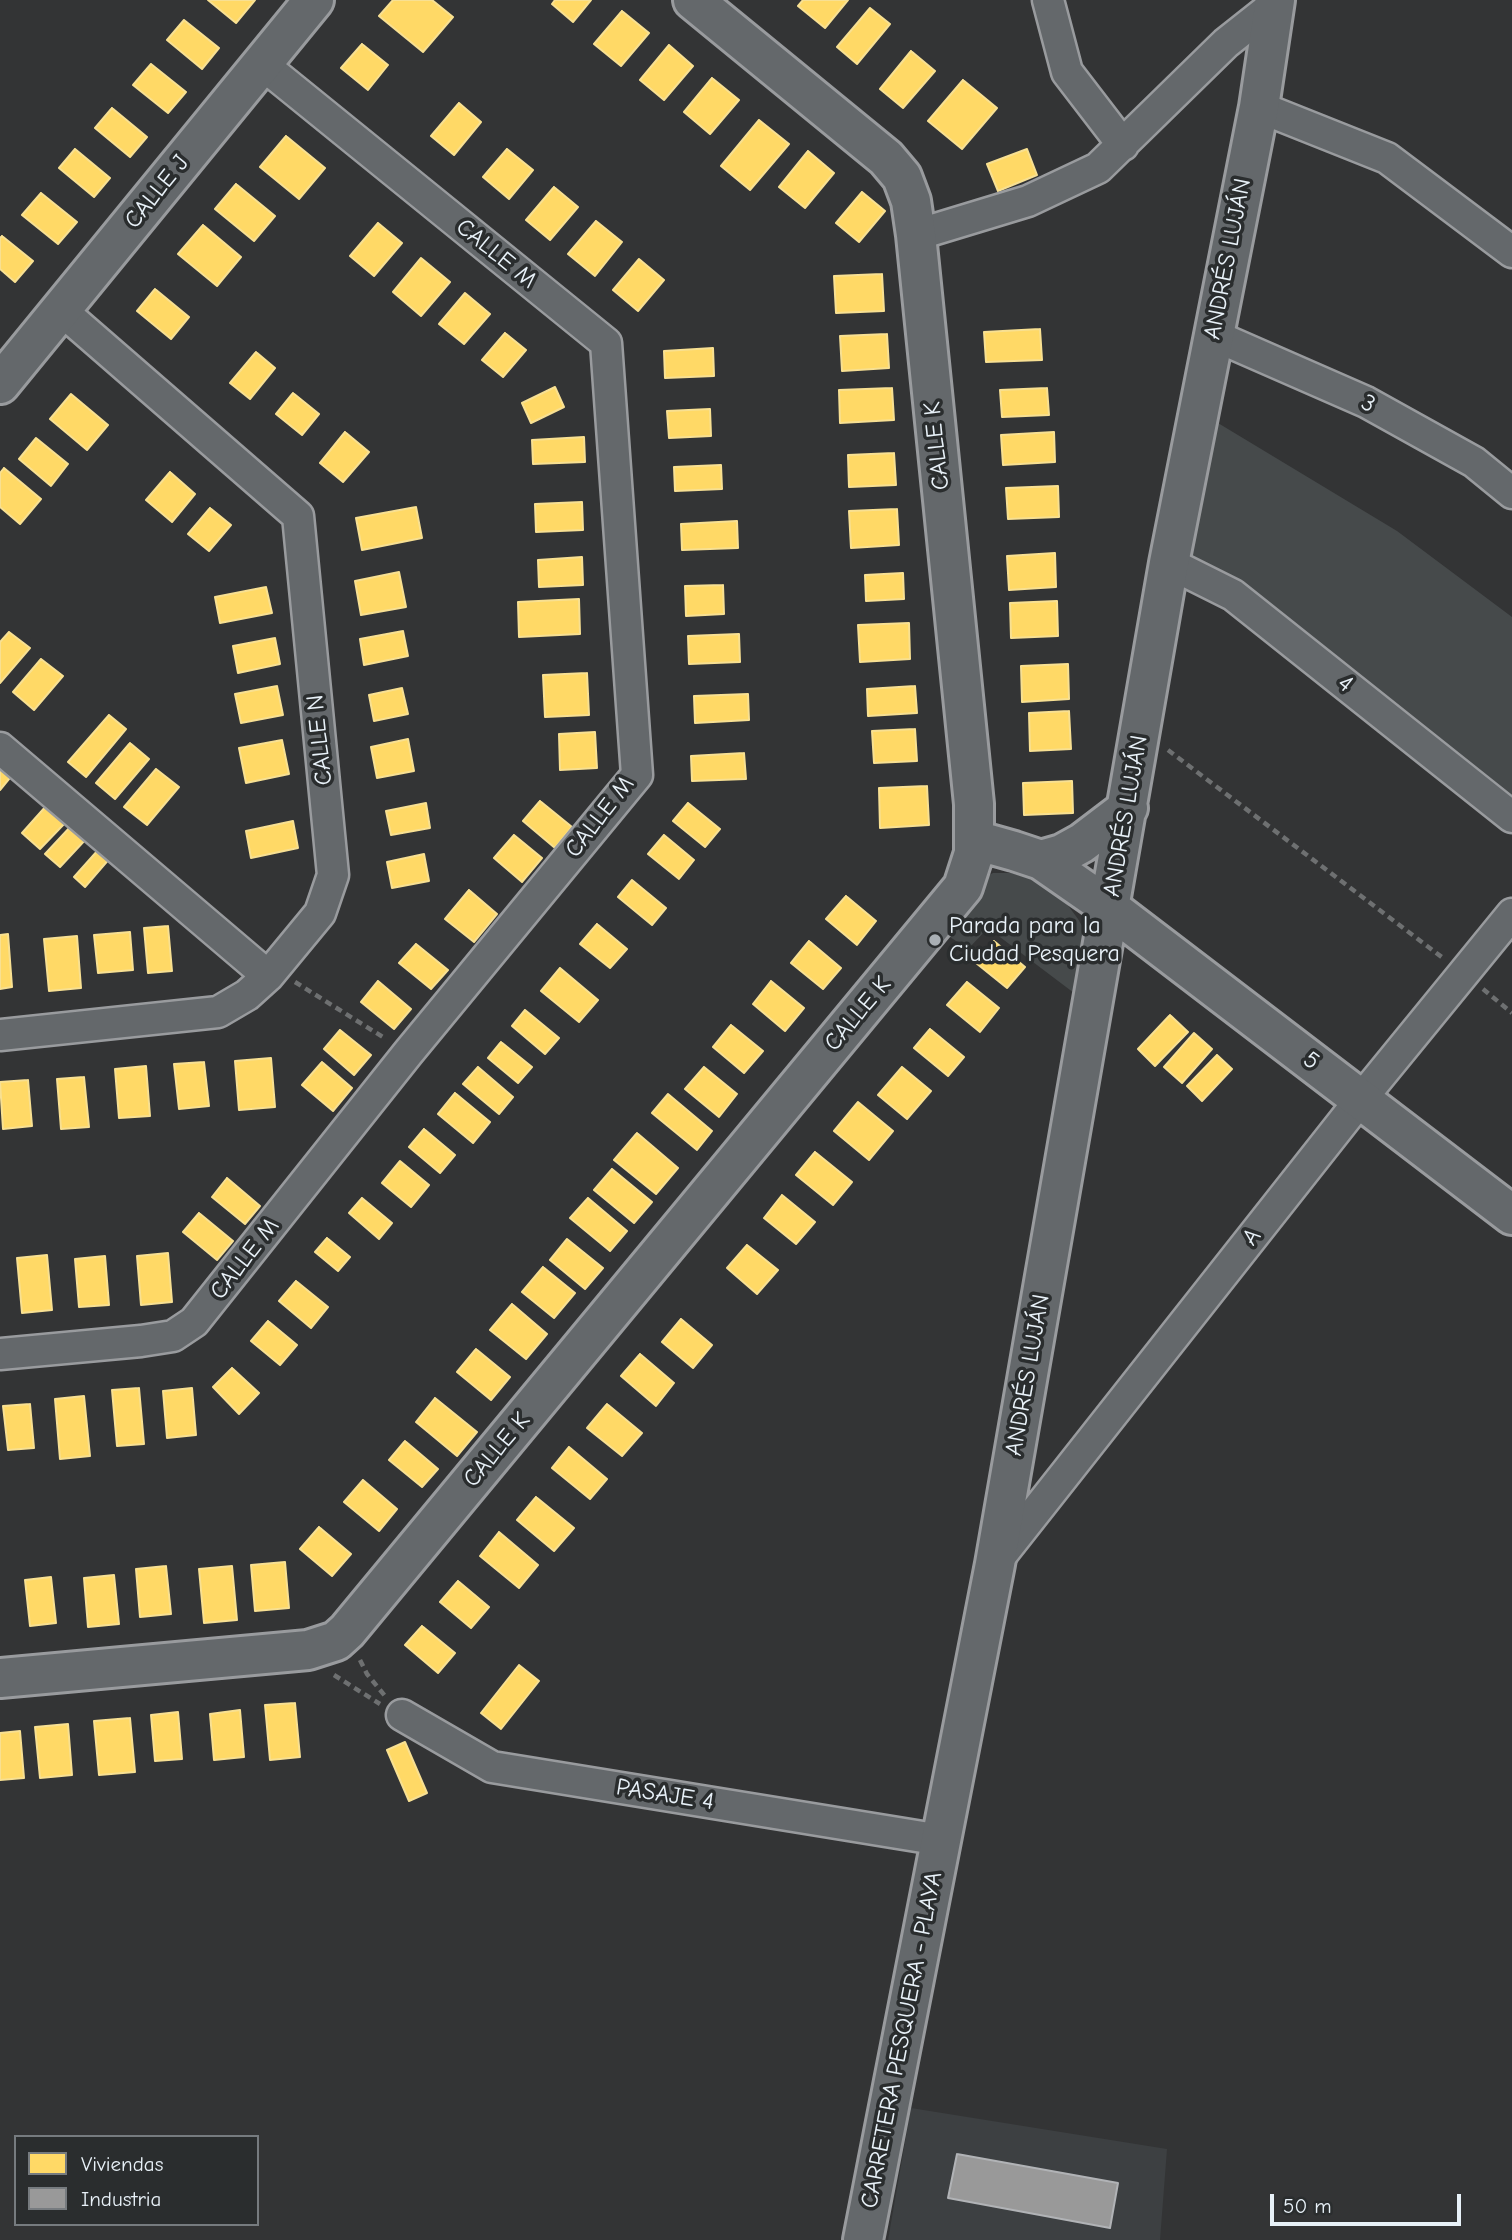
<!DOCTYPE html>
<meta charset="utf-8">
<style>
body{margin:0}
#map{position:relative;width:1512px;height:2240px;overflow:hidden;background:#333435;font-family:"Comic Neue",sans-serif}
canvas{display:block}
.legend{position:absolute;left:14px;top:2135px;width:245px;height:91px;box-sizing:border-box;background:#2a2d2e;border:2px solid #767b7f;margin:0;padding:9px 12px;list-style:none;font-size:21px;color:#e8f1f8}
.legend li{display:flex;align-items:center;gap:14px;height:35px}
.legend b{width:35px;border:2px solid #767b7f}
.scale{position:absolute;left:1270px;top:2194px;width:191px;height:32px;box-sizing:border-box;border:4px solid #e8f1f8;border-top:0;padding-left:9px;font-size:21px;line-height:24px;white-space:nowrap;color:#e8f1f8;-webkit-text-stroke:5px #2a2d2e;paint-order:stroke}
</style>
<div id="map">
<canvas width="1512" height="2240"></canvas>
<ul class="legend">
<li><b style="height:19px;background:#ffd966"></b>Viviendas</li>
<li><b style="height:19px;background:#999"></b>Industria</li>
</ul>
<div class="scale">50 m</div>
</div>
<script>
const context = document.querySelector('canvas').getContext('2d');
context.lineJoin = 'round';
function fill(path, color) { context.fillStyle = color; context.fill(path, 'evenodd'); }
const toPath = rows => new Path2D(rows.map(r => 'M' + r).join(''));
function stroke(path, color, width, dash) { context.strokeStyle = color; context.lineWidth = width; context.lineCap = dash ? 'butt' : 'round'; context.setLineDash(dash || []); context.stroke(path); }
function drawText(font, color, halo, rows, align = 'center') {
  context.font = font + ' "Comic Neue",sans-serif'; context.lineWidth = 7; context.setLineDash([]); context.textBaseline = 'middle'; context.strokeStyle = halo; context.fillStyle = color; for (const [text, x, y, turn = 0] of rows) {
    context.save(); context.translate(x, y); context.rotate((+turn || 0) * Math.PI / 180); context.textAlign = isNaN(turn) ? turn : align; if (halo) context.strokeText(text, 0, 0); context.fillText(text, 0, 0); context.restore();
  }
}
const built = toPath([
 [911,2108,1167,2149,1160,2240,888,2240]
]);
const green = toPath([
 [1213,420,1397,531,1512,617,1512,796,1236,581,1192,556,1184,541],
 [993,873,1011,873,1035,880,1067,904,1078,919,1085,931,1087,942,1085,961,1074,993,988,928,968,949,947,935,980,897,987,876]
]);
const homes = toPath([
 [208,0,255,0,236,23,208,0],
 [393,0,432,0,453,17,423,52,379,16,393,0],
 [555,0,591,0,573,22,552,4,555,0],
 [803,0,848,0,825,28,798,6,803,0],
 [870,8,890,24,857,64,837,47,870,8],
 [622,11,649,33,621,66,594,44,622,11],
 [184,20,219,48,202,69,167,40,184,20],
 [362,44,388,65,368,90,341,68,362,44],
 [669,45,693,66,664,100,640,80,669,45],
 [911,51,935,71,903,108,880,89,911,51],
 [151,64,186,92,168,113,133,85,151,64],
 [712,78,739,100,710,134,684,112,712,78],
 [963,80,997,108,962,149,928,121,963,80],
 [459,103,481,122,454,155,431,136,459,103],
 [112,108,147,137,130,157,95,128,112,108],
 [759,120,789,144,750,190,721,166,759,120],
 [286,136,325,168,299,199,260,167,286,136],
 [75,149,110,178,94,197,59,168,75,149],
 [507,149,533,170,509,199,483,177,507,149],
 [1027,149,1037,175,998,191,987,164,1027,149],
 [808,151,834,173,805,208,779,187,808,151],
 [236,184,275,216,254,241,215,209,236,184],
 [554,187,578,207,550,240,526,220,554,187],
 [862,192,885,211,859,242,836,223,862,192],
 [41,193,77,222,58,244,22,215,41,193],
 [596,221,622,242,595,276,568,254,596,221],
 [378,223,402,243,374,276,350,256,378,223],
 [203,225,241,257,217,286,178,254,203,225],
 [2,236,33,261,15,282,0,269,0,238,2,236],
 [421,258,450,282,421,316,393,292,421,258],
 [639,259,664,280,638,311,613,290,639,259],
 [882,274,884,311,836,313,834,276,882,274],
 [155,289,189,317,171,339,137,311,155,289],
 [465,293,490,314,464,344,439,324,465,293],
 [1040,329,1042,360,986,362,984,332,1040,329],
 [505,333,526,350,503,377,482,360,505,333],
 [887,334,889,368,842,371,840,336,887,334],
 [713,348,714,376,665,378,664,351,713,348],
 [256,352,275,368,250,399,230,383,256,352],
 [555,387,564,407,531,423,522,403,555,387],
 [892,388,894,420,840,423,839,390,892,388],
 [1047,388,1049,415,1002,417,1000,390,1047,388],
 [293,393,319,414,302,435,276,414,293,393],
 [71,394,108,425,87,450,50,419,71,394],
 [710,409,711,436,669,438,667,411,710,409],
 [345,432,369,452,343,482,320,463,345,432],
 [1054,432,1055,462,1003,465,1001,435,1054,432],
 [584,437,585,462,533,464,532,440,584,437],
 [36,438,68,464,51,486,19,459,36,438],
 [894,453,896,485,849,487,848,455,894,453],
 [721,465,722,489,675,491,674,467,721,465],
 [4,468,41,499,20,524,0,507,0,473,4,468],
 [170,472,195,494,172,522,146,500,170,472],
 [1058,486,1059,517,1008,519,1006,488,1058,486],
 [582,502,583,530,536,532,535,504,582,502],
 [416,507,422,538,362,550,356,518,416,507],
 [210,508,231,525,209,551,188,534,210,508],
 [897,509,899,545,851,548,849,511,897,509],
 [737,521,738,548,682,550,681,524,737,521],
 [1055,553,1056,587,1009,590,1007,556,1055,553],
 [582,557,583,585,539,587,538,560,582,557],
 [399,572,406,607,361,615,355,581,399,572],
 [903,573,904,599,866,601,865,575,903,573],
 [723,585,724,614,686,616,685,586,723,585],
 [266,587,272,613,220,623,215,597,266,587],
 [579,599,580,634,519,637,518,602,579,599],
 [1057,601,1058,636,1011,638,1010,603,1057,601],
 [909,623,910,659,860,662,858,625,909,623],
 [403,631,408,656,364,665,360,639,403,631],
 [9,632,30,648,0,683,0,642,9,632],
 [739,634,740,662,689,664,688,636,739,634],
 [275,638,280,664,238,673,233,646,275,638],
 [41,659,63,676,34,710,13,692,41,659],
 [1068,664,1069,699,1022,702,1021,666,1068,664],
 [587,673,589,715,545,717,543,675,587,673],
 [277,686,283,715,241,723,235,694,277,686],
 [915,686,917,713,868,716,867,689,915,686],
 [402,688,408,714,374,721,369,695,402,688],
 [748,694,749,720,695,723,694,696,748,694],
 [1069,711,1071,749,1030,751,1029,713,1069,711],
 [109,715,126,729,86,777,68,762,109,715],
 [915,729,917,761,874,763,872,731,915,729],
 [595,732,597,768,560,770,559,734,595,732],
 [408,739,414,771,377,778,371,747,408,739],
 [282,740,289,774,246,783,239,748,282,740],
 [130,743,149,759,115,799,96,783,130,743],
 [744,753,746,779,692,781,691,756,744,753],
 [0,763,13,774,0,790,0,763],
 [156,769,179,787,147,825,124,807,156,769],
 [1072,781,1073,813,1024,815,1023,783,1072,781],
 [927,786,929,825,880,828,879,788,927,786],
 [540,801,572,827,555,848,523,821,540,801],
 [426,803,430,828,391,835,386,811,426,803],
 [688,803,720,829,705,847,673,821,688,803],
 [47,805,66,822,40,849,22,833,47,805],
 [293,821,298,848,251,858,246,831,293,821],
 [72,825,87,838,60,867,45,854,72,825],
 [514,835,542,858,522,882,494,858,514,835],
 [664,835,694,860,679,879,648,854,664,835],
 [99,849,110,858,85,887,74,877,99,849],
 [424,854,429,881,392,888,387,862,424,854],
 [632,880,666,908,652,925,618,897,632,880],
 [469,890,497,914,474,942,445,919,469,890],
 [846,896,876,921,857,945,826,919,846,896],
 [597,924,627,949,610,968,580,944,597,924],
 [168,926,172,971,148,973,144,928,168,926],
 [130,932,133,970,98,973,94,935,130,932],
 [8,934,12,987,0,989,0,935,8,934],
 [77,936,81,988,49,991,44,939,77,936],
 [809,941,841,968,823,989,791,963,809,941],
 [994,941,1025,967,1007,988,976,963,994,941],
 [416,944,448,970,431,989,399,963,416,944],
 [560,968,598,1000,579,1022,541,991,560,968],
 [378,981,411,1009,394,1029,361,1002,378,981],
 [771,981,804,1008,785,1031,753,1004,771,981],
 [967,982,999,1008,980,1032,947,1005,967,982],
 [525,1010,559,1038,545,1054,512,1026,525,1010],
 [1170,1015,1188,1032,1155,1066,1138,1049,1170,1015],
 [731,1025,763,1051,744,1073,713,1047,731,1025],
 [930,1029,964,1057,948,1076,914,1048,930,1029],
 [340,1030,371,1055,354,1075,324,1049,340,1030],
 [1194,1033,1212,1049,1182,1083,1164,1067,1194,1033],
 [501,1042,532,1067,518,1083,488,1058,501,1042],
 [1217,1055,1232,1069,1202,1101,1187,1086,1217,1055],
 [271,1058,275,1107,239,1110,235,1061,271,1058],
 [204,1062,209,1106,179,1109,174,1064,204,1062],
 [322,1062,352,1088,333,1111,302,1085,322,1062],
 [146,1066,150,1116,119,1118,115,1069,146,1066],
 [478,1067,513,1097,499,1114,463,1084,478,1067],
 [704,1067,737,1094,719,1117,685,1089,704,1067],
 [902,1067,931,1091,907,1119,878,1095,902,1067],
 [84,1077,89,1127,61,1129,57,1079,84,1077],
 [28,1080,32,1126,3,1129,0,1082,28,1080],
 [455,1093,490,1122,473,1143,438,1114,455,1093],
 [668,1094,712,1131,697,1150,652,1113,668,1094],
 [858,1102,893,1131,869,1160,834,1131,858,1102],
 [424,1129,455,1155,440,1173,409,1147,424,1129],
 [637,1133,678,1168,656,1194,614,1160,637,1133],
 [815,1152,852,1182,833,1205,796,1175,815,1152],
 [400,1161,429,1185,411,1207,382,1183,400,1161],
 [612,1169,652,1202,634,1223,594,1190,612,1169],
 [227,1178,260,1206,245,1224,212,1197,227,1178],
 [782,1195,815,1222,796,1244,764,1218,782,1195],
 [362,1198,392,1223,379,1239,349,1213,362,1198],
 [588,1198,627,1231,610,1251,570,1218,588,1198],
 [199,1213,233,1241,217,1260,183,1232,199,1213],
 [327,1238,350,1257,338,1271,315,1252,327,1238],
 [567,1239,603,1268,585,1289,550,1260,567,1239],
 [747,1245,778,1270,757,1294,727,1268,747,1245],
 [168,1253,172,1302,141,1305,137,1256,168,1253],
 [47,1255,52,1310,22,1313,17,1258,47,1255],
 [105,1256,109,1305,79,1307,75,1259,105,1256],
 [543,1267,575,1293,554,1318,522,1292,543,1267],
 [296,1281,328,1307,311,1328,279,1301,296,1281],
 [512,1304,547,1334,526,1359,490,1330,512,1304],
 [681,1319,712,1345,693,1368,662,1342,681,1319],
 [268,1321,297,1345,280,1365,251,1341,268,1321],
 [476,1349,510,1377,491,1400,457,1372,476,1349],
 [640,1354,674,1383,656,1406,621,1376,640,1354],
 [232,1368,259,1393,239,1414,213,1387,232,1368],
 [139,1388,144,1444,117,1446,112,1390,139,1388],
 [192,1388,196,1435,167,1438,163,1391,192,1388],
 [84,1396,90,1456,60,1459,55,1399,84,1396],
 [435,1398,477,1432,457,1456,416,1422,435,1398],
 [30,1404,34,1448,8,1450,3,1406,30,1404],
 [607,1404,642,1433,622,1456,587,1428,607,1404],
 [405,1441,438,1469,422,1487,389,1460,405,1441],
 [569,1447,607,1479,590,1499,552,1468,569,1447],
 [363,1480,397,1509,379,1531,344,1502,363,1480],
 [536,1497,574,1528,554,1551,517,1520,536,1497],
 [319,1527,351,1554,332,1576,300,1549,319,1527],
 [499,1532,538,1565,519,1588,480,1556,499,1532],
 [285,1562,289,1608,255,1611,251,1565,285,1562],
 [166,1566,171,1614,140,1617,136,1569,166,1566],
 [232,1566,237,1620,204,1623,199,1569,232,1566],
 [114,1575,119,1624,88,1627,84,1578,114,1575],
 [51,1577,56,1623,30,1626,25,1580,51,1577],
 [458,1581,489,1607,471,1628,440,1602,458,1581],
 [422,1626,455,1653,438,1673,405,1645,422,1626],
 [519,1665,539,1681,501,1729,481,1713,519,1665],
 [295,1703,300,1757,270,1760,265,1705,295,1703],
 [240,1710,244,1757,214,1760,210,1714,240,1710],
 [178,1712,182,1759,155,1761,151,1715,178,1712],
 [130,1718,135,1772,99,1775,94,1721,130,1718],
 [68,1724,72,1775,40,1778,35,1727,68,1724],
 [20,1731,24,1778,0,1780,0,1733,20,1731],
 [405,1742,427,1793,409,1801,387,1750,405,1742]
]);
const industry = toPath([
 [957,2154,1118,2183,1110,2228,948,2198,957,2154]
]);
const path = toPath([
 [1168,750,1443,958],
 [295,982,386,1039],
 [1483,989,1512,1013],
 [360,1660,367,1674,385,1696],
 [334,1675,380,1704]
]);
const minor = toPath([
 [1048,0,1067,72,1123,145],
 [1259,107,1387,158,1512,252],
 [916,235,1028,201,1098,168,1226,43,1274,5],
 [1213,335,1366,402,1474,462,1512,493],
 [1169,563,1233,595,1512,817],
 [0,748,268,976],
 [0,1035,218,1012,247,995,268,976,320,913,333,875,298,516,61,310],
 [0,1354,141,1341,173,1336,194,1322,408,1053,637,775,606,343,262,64],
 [995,1563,1361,1099,1512,914],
 [402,1715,492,1767,941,1840]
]);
const tertiary = toPath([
 [0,384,314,0],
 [975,840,1014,851,1041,860,1110,908,1512,1215],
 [1041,860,1062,854,1082,843,1128,808],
 [0,1678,308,1650,336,1641,347,1631,963,887,974,853,974,804,916,235,911,201,902,177,886,158,693,0],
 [863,2240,995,1564,1169,563,1259,107,1275,0]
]);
const markers = [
 [935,940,7,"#a9afb4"]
];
const streetNames = [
 ["CALLE J",157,192,-51],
 ["CALLE M",496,254,39],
 ["ANDRÉS LUJÁN",1228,259,-79],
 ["3",1368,404,27],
 ["CALLE K",937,446,-96],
 ["4",1345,684,39],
 ["CALLE N",320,740,-96],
 ["ANDRÉS LUJÁN",1126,816,-80],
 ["CALLE M",600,817,-52],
 ["CALLE K",858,1014,-50],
 ["5",1311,1061,37],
 ["A",1252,1237,-52],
 ["CALLE M",245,1259,-52],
 ["ANDRÉS LUJÁN",1028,1375,-80],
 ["CALLE K",497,1450,-50],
 ["PASAJE 4",665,1795,9],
 ["CARRETERA PESQUERA - PLAYA",902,2040,-79]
];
const poiNames = [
 ["Parada para la",949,926],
 ["Ciudad Pesquera",949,954]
];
fill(built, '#3d4042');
fill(green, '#464a4b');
fill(homes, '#ffd966');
stroke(homes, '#f8e092', 2);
fill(industry, '#999');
stroke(industry, '#b1b3b6', 2);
stroke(minor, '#999b9e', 35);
stroke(tertiary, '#999b9e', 44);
stroke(path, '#6e7071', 4.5, [7, 5]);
stroke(minor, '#64686b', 30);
stroke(tertiary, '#64686b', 38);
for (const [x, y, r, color] of markers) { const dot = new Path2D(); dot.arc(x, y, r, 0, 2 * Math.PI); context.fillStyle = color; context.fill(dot); stroke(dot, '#2a2d2e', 2.5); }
drawText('24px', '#e8f1f8', '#2a2d2e', streetNames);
drawText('24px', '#e8f1f8', '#2a2d2e', poiNames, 'left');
</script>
